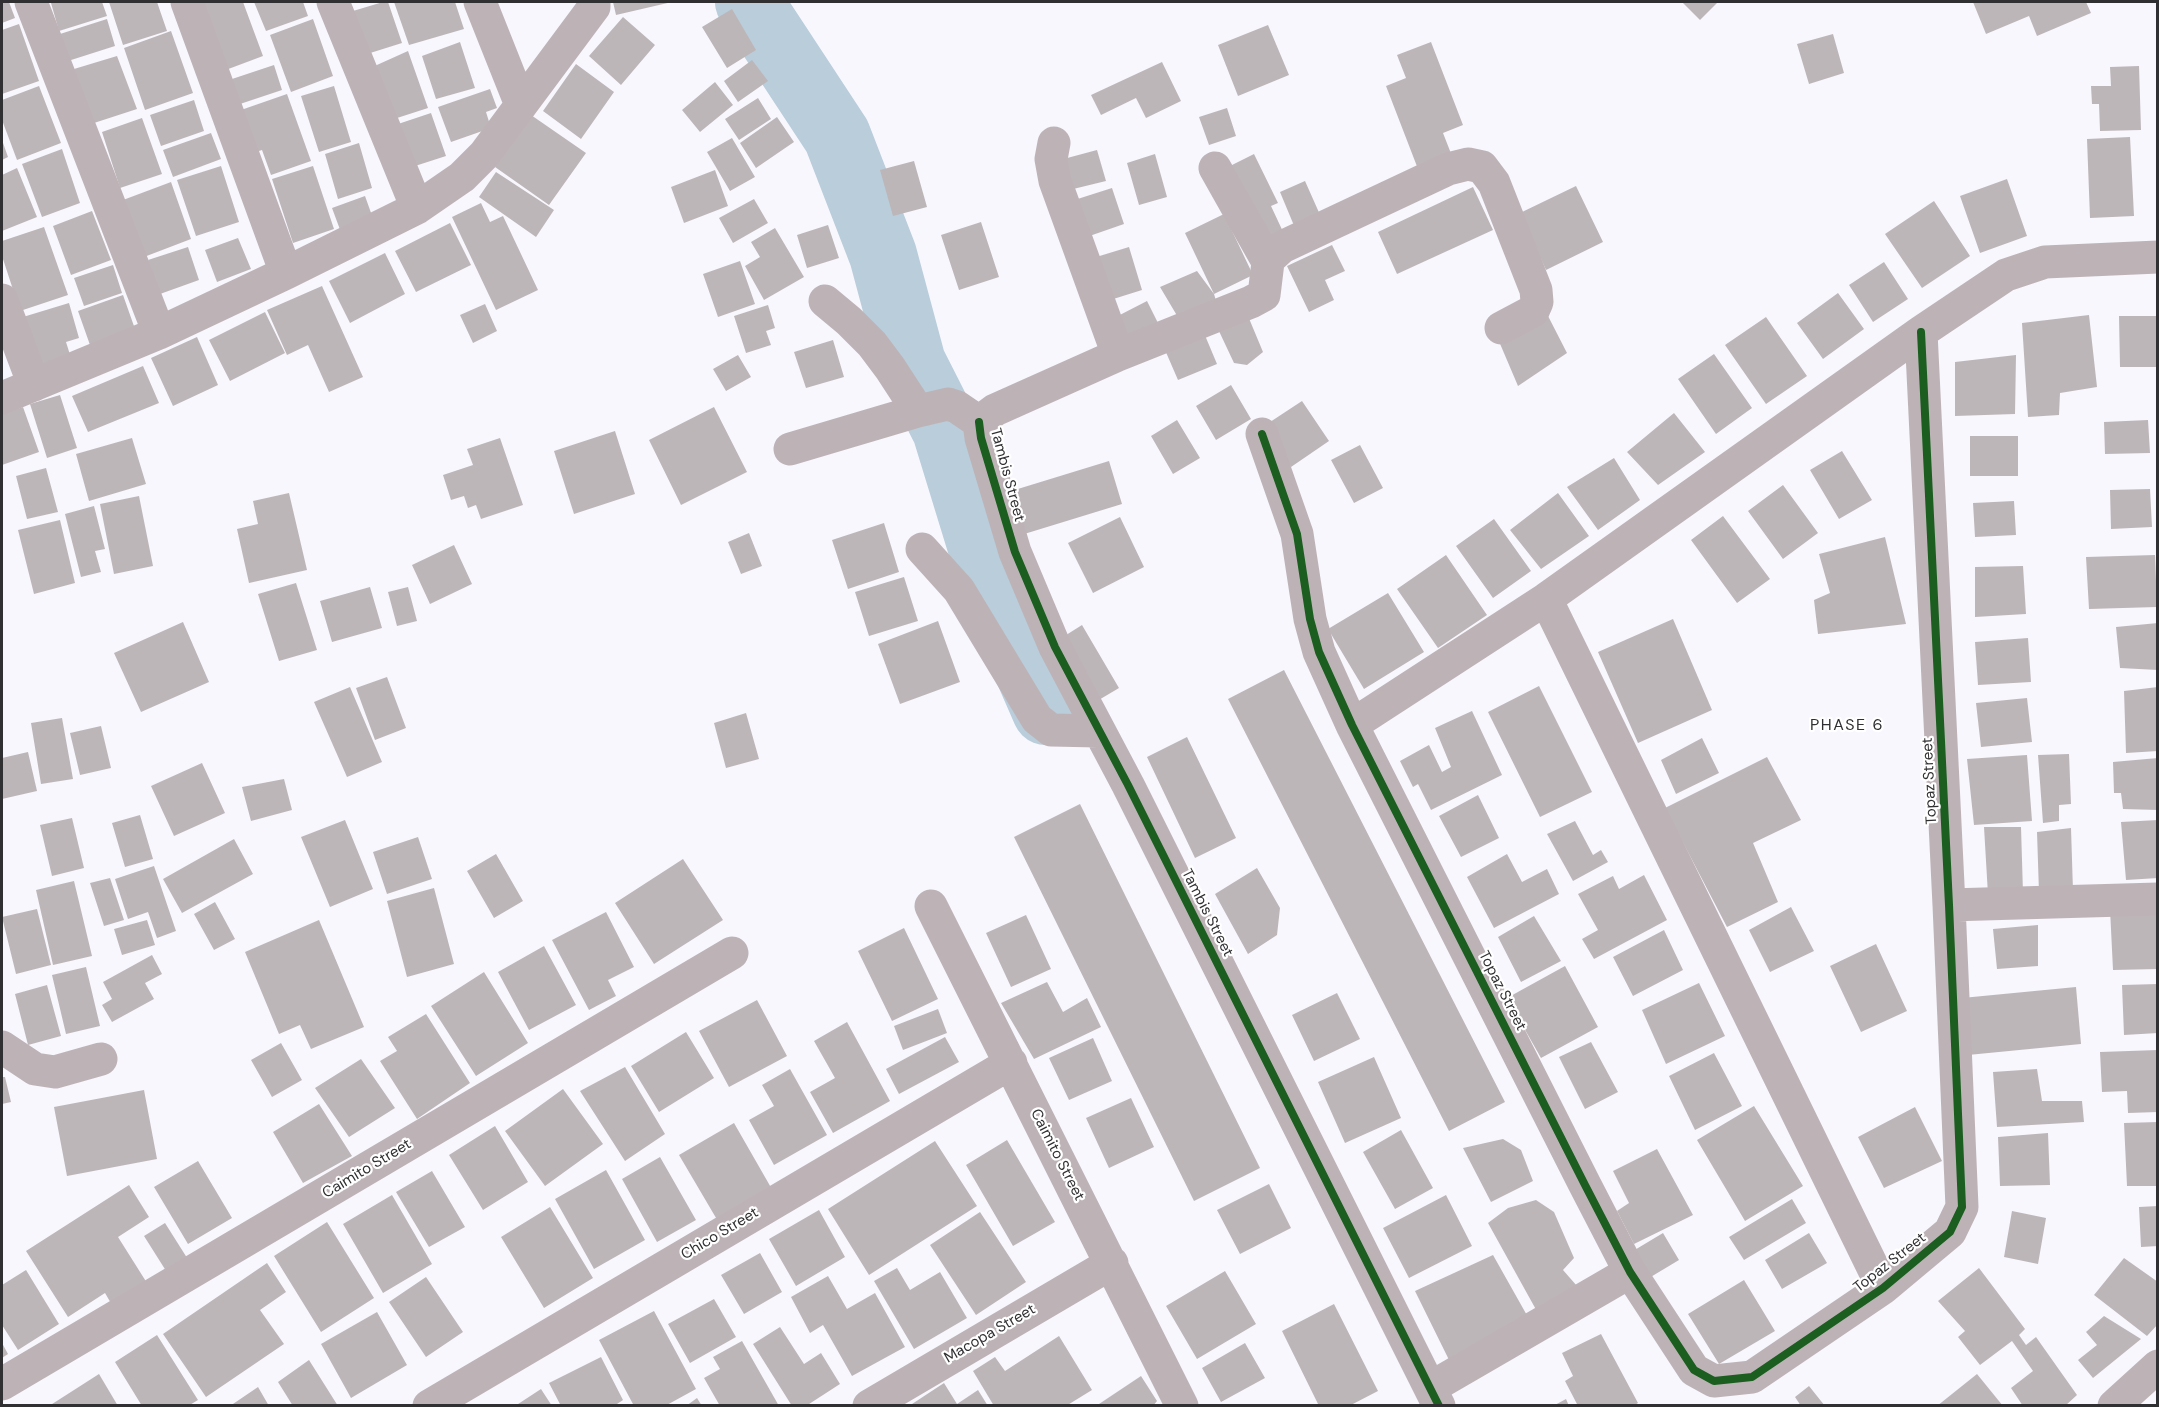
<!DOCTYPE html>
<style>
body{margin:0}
#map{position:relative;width:2159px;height:1407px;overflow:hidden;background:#f8f7fd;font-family:"DM Sans",sans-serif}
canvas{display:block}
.frame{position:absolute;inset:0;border:3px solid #303033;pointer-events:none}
</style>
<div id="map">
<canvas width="2159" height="1407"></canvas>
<div class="frame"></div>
</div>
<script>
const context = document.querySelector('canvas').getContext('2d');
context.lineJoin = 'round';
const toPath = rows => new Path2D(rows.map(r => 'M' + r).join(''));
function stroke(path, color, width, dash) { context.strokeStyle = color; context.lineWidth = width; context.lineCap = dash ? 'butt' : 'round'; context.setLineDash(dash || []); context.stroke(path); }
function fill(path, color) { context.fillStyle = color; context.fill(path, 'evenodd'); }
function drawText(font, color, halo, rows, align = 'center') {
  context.font = font + ' "DM Sans",sans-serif'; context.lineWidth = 4.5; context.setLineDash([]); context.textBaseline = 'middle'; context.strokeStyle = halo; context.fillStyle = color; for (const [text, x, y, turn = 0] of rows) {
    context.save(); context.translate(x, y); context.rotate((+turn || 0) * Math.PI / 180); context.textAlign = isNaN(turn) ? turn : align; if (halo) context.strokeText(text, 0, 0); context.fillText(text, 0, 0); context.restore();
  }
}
const river = toPath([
 [749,2,837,136,883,255,912,363,946,430,999,603,1046,711]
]);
const building = toPath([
 [2,2,9,2,15,18,2,23],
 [55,2,102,2,107,16,59,31,51,3],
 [109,2,157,2,167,31,123,45],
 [198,2,243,2,263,56,223,71],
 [254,2,303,2,308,16,266,31],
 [383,2,388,2,402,43,367,54,353,11],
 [394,2,455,2,464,29,409,45],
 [613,2,672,2,616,15],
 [1682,2,1718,2,1700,20],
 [1973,2,2086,2,2091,13,2037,36,2029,16,1986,34],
 [732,9,756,50,727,68,702,27],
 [623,17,655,45,621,85,589,56],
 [107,19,115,46,68,61,60,34],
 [313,19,333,76,291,92,270,35],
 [19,24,39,81,2,94,2,30],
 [1268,25,1289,75,1238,96,1218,45],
 [171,31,193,93,145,110,124,48],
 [1833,34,1844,73,1809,84,1797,44],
 [460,42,475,88,436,99,422,56],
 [1431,42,1463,125,1443,133,1452,156,1418,169,1386,86,1406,78,1397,55],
 [408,51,428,108,394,119,368,69],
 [117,56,137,109,94,123,74,69],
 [752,60,768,81,738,102,724,81],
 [1162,62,1181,101,1146,118,1136,98,1101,115,1091,95],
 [576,64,614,92,581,139,543,111],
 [274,65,282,90,240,104,232,79],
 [2139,66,2141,130,2100,131,2099,104,2092,104,2091,86,2111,86,2110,67],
 [715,82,733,105,700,132,682,110],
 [39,86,61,143,17,160,2,120,2,100],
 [334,86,351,142,319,152,301,96],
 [490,89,497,108,486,112,491,128,451,142,438,107],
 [287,94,311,161,271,175,262,150,256,152,241,110],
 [758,98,771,119,739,140,725,119],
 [194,100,204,131,161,146,150,115],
 [1227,108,1236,136,1209,145,1199,117],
 [431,113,446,156,412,167,398,124],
 [531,115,586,153,549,205,495,167],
 [777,117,794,142,756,168,740,143],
 [142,118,162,174,120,188,102,132],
 [211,133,221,159,173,177,163,150],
 [2130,137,2134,216,2090,218,2087,139],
 [732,138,755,177,730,191,707,152],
 [2,140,8,157,2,160],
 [359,143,372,188,338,199,325,154],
 [62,149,80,203,42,217,22,164],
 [1097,150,1106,181,1065,191,1056,161],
 [1155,154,1167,197,1139,205,1127,163],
 [1254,154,1278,203,1271,206,1285,236,1266,246,1228,167],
 [914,161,927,207,893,216,880,170],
 [221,166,239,222,196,236,177,180],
 [313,166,334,229,293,243,272,179],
 [17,168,37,217,2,231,2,175],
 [715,170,728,206,684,223,671,187],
 [496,172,554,210,536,237,479,197],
 [2007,179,2027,236,1980,253,1960,196],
 [1305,181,1321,217,1295,228,1280,192],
 [171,182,191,239,144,257,123,200],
 [1576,186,1603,242,1546,270,1520,213],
 [1473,187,1493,230,1397,274,1378,232],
 [1112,188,1124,224,1078,240,1065,203],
 [365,196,375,224,342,235,332,208],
 [754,199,768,223,733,243,719,218],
 [1934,201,1970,256,1922,288,1885,234],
 [481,203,490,222,503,216,538,290,496,310,452,217],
 [92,211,111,260,71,275,53,226],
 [1224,214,1253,275,1214,294,1217,304,1182,324,1160,287,1197,271,1214,294,1185,233],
 [981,222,999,277,959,290,941,235],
 [450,223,471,265,416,292,395,251],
 [828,225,839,258,807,268,797,235],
 [44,227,68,295,20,311,2,256,2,241],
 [775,228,804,277,764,300,745,266,760,257,751,242],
 [238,238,251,269,217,282,205,250],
 [1332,245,1345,271,1325,280,1334,300,1309,312,1287,266],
 [188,247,199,280,160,294,148,260],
 [1129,247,1142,290,1107,301,1093,258],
 [385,253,405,294,350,323,329,281],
 [740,261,755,304,718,317,703,274],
 [1884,262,1908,299,1873,322,1849,285],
 [113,265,122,293,84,306,74,278],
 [322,286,363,377,329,392,308,345,287,355,267,310],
 [1838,293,1864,329,1823,359,1797,323],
 [123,295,135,329,90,345,78,311],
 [1147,301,1159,325,1125,343,1112,319],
 [69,303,79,338,66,342,72,361,40,371,23,317],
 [485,304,497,331,473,343,460,315],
 [768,305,775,328,766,331,771,345,746,353,734,316],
 [265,312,285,353,230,381,209,340],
 [1547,314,1567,353,1518,386,1498,339],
 [2089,315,2097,387,2060,393,2059,415,2028,417,2022,323],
 [1248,316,1263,352,1247,365,1234,363,1218,329],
 [2119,316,2158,316,2158,367,2120,367],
 [1766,317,1807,376,1766,404,1725,345],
 [1204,333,1217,364,1178,380,1165,350],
 [197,337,218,385,173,406,151,358],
 [833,340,844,377,806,388,794,352],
 [1714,354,1752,408,1716,434,1678,379],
 [738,355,751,377,726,391,713,369],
 [2016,355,2015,414,1955,416,1955,362],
 [143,366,159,403,88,432,72,396],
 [1231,385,1251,419,1216,440,1196,406],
 [60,395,77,448,47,458,30,404],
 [1302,401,1329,441,1291,467,1264,426],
 [23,407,39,452,2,465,2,414],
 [714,407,747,472,681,505,649,440],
 [1674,413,1705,452,1658,485,1627,452],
 [1177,420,1200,458,1173,474,1151,436],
 [2148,420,2150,453,2105,454,2104,422],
 [615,431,635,494,574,514,554,451],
 [1970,436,2018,436,2018,476,1970,476],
 [132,438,146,484,89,501,76,454],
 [500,438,523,505,481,519,476,505,468,508,464,496,451,500,443,475,473,465,467,449],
 [1360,445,1383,488,1354,503,1331,460],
 [1842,451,1872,500,1839,519,1810,470],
 [1614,458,1640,500,1598,530,1567,487],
 [1109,461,1122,504,1021,535,1008,492],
 [46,468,58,512,27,519,16,476],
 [1783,485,1818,533,1783,559,1748,511],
 [2150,489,2152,527,2111,529,2110,490],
 [289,493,307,570,249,583,237,529,258,524,253,501],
 [1558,493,1589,536,1541,569,1510,530],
 [139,496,153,566,114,574,100,504],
 [2014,501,2016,535,1975,537,1973,503],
 [94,506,105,549,95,551,101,572,81,577,65,514],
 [1723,516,1770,579,1737,603,1691,540],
 [1120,517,1144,567,1093,593,1068,543],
 [1494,519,1531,571,1493,598,1456,546],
 [60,520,75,583,34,594,18,530],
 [884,523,899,572,848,589,832,540],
 [749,533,762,566,741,574,728,542],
 [1885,537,1906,624,1818,634,1814,600,1830,593,1819,554],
 [454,545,472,584,430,604,412,565],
 [1446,555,1487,615,1438,648,1397,589],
 [2155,555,2157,607,2089,609,2086,557],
 [2023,566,2026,614,1975,617,1975,567],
 [904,577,918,621,869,636,855,592],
 [296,583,317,650,279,661,258,594],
 [370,587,382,628,332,642,320,601],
 [408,587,417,621,397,626,388,592],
 [1388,593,1424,652,1364,689,1328,629],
 [1673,619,1712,710,1638,743,1598,652],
 [938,621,960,682,900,704,878,644],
 [183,622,209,682,141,712,114,653],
 [2158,623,2158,670,2120,668,2116,627],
 [1082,625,1119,688,1092,704,1055,642],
 [2028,638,2031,682,1978,685,1975,642],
 [1284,670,1505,1102,1449,1131,1228,699],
 [387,677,406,728,375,740,356,688],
 [1539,686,1592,792,1540,817,1488,712],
 [350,687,382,762,347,777,314,702],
 [2158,687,2158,751,2126,753,2124,691],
 [2027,698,2032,742,1981,747,1976,703],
 [1472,711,1502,775,1431,810,1418,784,1413,787,1400,761,1429,745,1442,772,1451,767,1435,728],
 [746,713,759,759,726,768,714,723],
 [62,718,73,779,41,784,31,723],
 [101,726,111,768,80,775,70,733],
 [1187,737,1236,838,1195,858,1147,757],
 [1702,738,1719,773,1676,794,1661,760],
 [28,752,37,791,2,799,2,758],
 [2069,754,2071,804,2059,805,2059,821,2043,823,2038,755],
 [2027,755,2032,821,1974,825,1967,759],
 [1767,757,1801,820,1753,843,1778,902,1727,927,1665,808],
 [2158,758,2158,810,2123,809,2121,793,2114,793,2113,762],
 [202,763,225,813,174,836,151,786],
 [284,779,292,810,251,821,242,787],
 [1478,795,1499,838,1461,857,1439,816],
 [1080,804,1260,1168,1194,1201,1014,837],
 [140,815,153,859,125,867,112,823],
 [72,818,84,868,52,876,40,825],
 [345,820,373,889,330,907,301,837],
 [2158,820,2158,878,2126,880,2121,822],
 [1575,821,1593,855,1601,850,1608,862,1573,881,1547,834],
 [1984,827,2021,827,2023,893,1988,895],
 [2071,828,2073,891,2039,893,2037,832],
 [418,837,432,879,387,894,373,852],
 [234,839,253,874,182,913,163,879],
 [496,854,523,901,494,918,467,871],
 [1507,854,1522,882,1547,869,1559,894,1494,928,1467,877],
 [683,859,723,920,654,964,615,903],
 [154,866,176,931,157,938,148,912,128,919,115,879],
 [1257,868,1280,908,1277,935,1248,954,1215,894],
 [1644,875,1667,920,1594,959,1582,939,1598,930,1578,894,1613,876,1619,889],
 [110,878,124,920,104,926,90,883],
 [74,881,92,956,53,965,36,890],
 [434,888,454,964,407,977,387,901],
 [215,902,235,939,214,950,194,914],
 [1791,907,1814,951,1770,972,1749,930],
 [37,909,51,965,16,974,2,917],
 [2110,909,2158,909,2158,969,2113,970],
 [606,912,634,967,608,980,616,996,589,1010,552,940],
 [1026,915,1051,969,1011,987,986,933],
 [1534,916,1561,961,1521,982,1498,937],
 [147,920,155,945,122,955,114,929],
 [319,920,364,1027,311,1049,300,1025,279,1034,245,952],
 [2038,925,2038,966,1997,969,1993,929],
 [904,928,938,999,892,1021,858,951],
 [1664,930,1683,970,1633,996,1613,957],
 [1876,944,1907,1011,1861,1032,1830,966],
 [544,946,576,1005,529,1030,498,972],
 [152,955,162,974,145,983,154,999,112,1022,102,1005,112,999,103,982],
 [1565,966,1598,1027,1541,1058,1507,998],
 [86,967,100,1026,66,1034,52,975],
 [484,972,528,1043,476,1076,431,1006],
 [1047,982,1063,1012,1087,998,1101,1027,1034,1059,1001,1003],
 [1699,983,1725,1036,1666,1064,1642,1010],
 [2158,984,2158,1033,2124,1035,2122,985],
 [47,985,61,1036,28,1045,15,994],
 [2076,987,2081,1044,1968,1055,1962,998],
 [1337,993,1360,1039,1314,1061,1292,1015],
 [757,1000,787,1056,729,1087,699,1031],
 [938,1009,947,1033,903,1050,894,1026],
 [426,1014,470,1083,417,1119,380,1061,397,1051,388,1037],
 [847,1022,890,1101,833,1133,810,1092,835,1078,814,1041],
 [686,1032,714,1078,659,1112,631,1066],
 [945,1037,959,1062,899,1094,886,1069],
 [1093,1038,1112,1081,1069,1100,1049,1058],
 [1591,1042,1618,1092,1585,1109,1559,1057],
 [281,1043,302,1080,272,1097,251,1060],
 [2158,1050,2158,1112,2128,1113,2127,1091,2102,1092,2100,1052],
 [1714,1053,1742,1106,1695,1130,1669,1076],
 [1374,1057,1401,1118,1345,1143,1318,1082],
 [361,1059,395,1108,349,1137,315,1088],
 [625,1067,665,1134,625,1161,580,1091],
 [790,1069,827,1135,774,1165,749,1120,774,1106,762,1085],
 [2037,1069,2042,1101,2082,1101,2084,1122,1997,1127,1993,1072],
 [2,1077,5,1077,11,1102,2,1104],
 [563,1089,603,1144,545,1186,505,1131],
 [144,1090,157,1159,67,1176,54,1107],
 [1131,1098,1154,1147,1109,1168,1086,1118],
 [319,1104,352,1156,303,1183,273,1132],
 [1754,1106,1803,1186,1745,1221,1697,1140],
 [1915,1107,1942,1161,1884,1188,1858,1137],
 [2158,1122,2158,1186,2127,1186,2124,1123],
 [734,1123,773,1191,719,1223,679,1155],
 [495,1126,528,1182,483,1210,449,1155],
 [1401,1130,1433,1188,1395,1209,1363,1152],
 [2048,1133,2050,1185,2000,1186,1998,1137],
 [1503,1139,1521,1150,1533,1181,1491,1202,1463,1148],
 [1007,1140,1055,1222,1013,1246,966,1165],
 [935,1141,977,1206,869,1275,828,1209],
 [1657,1149,1693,1215,1634,1244,1617,1211,1629,1203,1613,1171],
 [660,1157,696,1220,657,1242,622,1179],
 [198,1161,232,1218,188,1244,154,1187],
 [606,1170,645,1240,594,1269,555,1199],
 [432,1171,465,1227,429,1247,396,1192],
 [1269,1184,1291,1228,1240,1254,1217,1210],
 [129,1185,149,1217,118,1237,147,1283,112,1305,105,1293,68,1317,26,1251],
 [392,1195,432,1264,383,1293,343,1224],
 [1446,1195,1472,1246,1409,1278,1383,1228],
 [1792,1199,1806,1223,1744,1260,1729,1237],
 [1536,1200,1554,1212,1574,1258,1563,1270,1577,1286,1539,1315,1488,1223,1508,1208],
 [2158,1206,2158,1246,2141,1247,2139,1207],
 [550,1207,593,1278,544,1308,501,1237],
 [819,1210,845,1257,796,1286,769,1239],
 [2012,1211,2046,1218,2038,1264,2004,1257],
 [980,1212,1026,1282,976,1315,930,1245],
 [327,1222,374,1298,321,1332,274,1256],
 [165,1223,189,1261,168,1274,144,1236],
 [1663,1233,1679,1260,1649,1278,1633,1251],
 [1809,1233,1827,1263,1782,1289,1765,1260],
 [760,1253,782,1292,744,1314,721,1275],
 [1493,1255,1533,1326,1452,1366,1415,1291],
 [2124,1258,2158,1282,2158,1324,2147,1336,2094,1295],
 [267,1263,286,1292,260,1310,284,1344,206,1397,163,1334],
 [897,1268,910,1290,940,1272,967,1318,914,1349,874,1281],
 [1979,1268,2025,1329,2019,1335,2026,1345,2036,1337,2077,1395,2065,1406,2023,1406,2011,1388,2033,1371,2012,1341,1980,1365,1958,1337,1965,1331,1938,1301],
 [26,1270,59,1324,18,1350,2,1325,2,1285],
 [1225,1271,1256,1324,1197,1359,1166,1306],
 [828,1276,847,1309,875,1293,905,1347,852,1376,823,1325,810,1333,791,1297],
 [426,1277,463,1332,426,1357,389,1302],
 [1744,1280,1775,1331,1719,1364,1688,1314],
 [714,1299,736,1337,690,1363,668,1324],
 [1334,1304,1378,1391,1349,1406,1319,1406,1282,1331],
 [654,1311,696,1389,665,1406,634,1406,599,1340],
 [377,1312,407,1365,351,1398,321,1344],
 [2104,1316,2141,1339,2093,1378,2078,1360,2097,1345,2086,1332],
 [780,1327,804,1364,821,1353,840,1384,806,1406,792,1406,753,1344],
 [1601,1334,1638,1403,1633,1406,1578,1406,1565,1381,1573,1376,1562,1353],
 [157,1335,198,1400,188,1406,142,1406,115,1362],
 [1059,1336,1092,1390,1066,1406,994,1406,973,1371,995,1357,1005,1371],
 [742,1341,779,1406,720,1406,704,1378,720,1369,713,1357],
 [2,1343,8,1354,2,1358],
 [1245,1343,1265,1378,1221,1402,1202,1368],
 [601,1357,623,1400,614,1406,561,1406,549,1383],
 [309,1360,338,1406,293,1406,278,1382],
 [99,1374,118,1406,49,1406],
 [1977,1374,2003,1406,1937,1406],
 [1141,1376,1157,1401,1153,1406,1096,1406],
 [944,1383,957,1404,978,1390,988,1406,909,1406],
 [1809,1386,1825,1406,1801,1406,1795,1397],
 [258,1387,269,1406,230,1406],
 [541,1389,552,1406,515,1406],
 [697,1398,702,1406,686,1406],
 [1566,1399,1569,1406,1553,1406]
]);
const minor = toPath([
 [31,2,159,333],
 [187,2,286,273],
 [333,2,417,208],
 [480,2,521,105],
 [1054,143,1051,159,1055,181,1118,355],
 [1215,168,1268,262],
 [2,300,34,385],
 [825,301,849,321,872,344,890,368,918,411],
 [2,398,159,333,286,273,417,208,462,177,484,155,594,7,594,2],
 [979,422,981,438,1015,552,1055,647,1128,785,1439,1406],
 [979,422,995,410,1118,355,1251,302,1264,295,1268,262,1271,257,1282,247,1448,169,1468,164,1482,167,1494,183,1536,290,1537,302,1533,311,1501,328],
 [1262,434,1297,534,1310,619,1319,652,1352,725,1585,1185,1630,1272,1694,1370,1714,1381,1752,1377,1883,1288,1950,1232,1962,1207,1949,905,1921,332],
 [790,449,918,411,948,404,957,407,979,422],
 [922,549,959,590,1037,719,1051,730,1098,731],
 [1546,599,1883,1288],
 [1352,725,1546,599,1921,332,2006,275,2045,262,2158,257],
 [1949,905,2158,899],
 [931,906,1182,1406],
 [2,1047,35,1069,55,1072,101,1059],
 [2,1384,732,953],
 [1430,1388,1630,1272],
 [429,1406,1011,1063],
 [869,1406,1112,1263],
 [2114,1406,2158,1366]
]);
const cycleway = toPath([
 [979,422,981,438,1015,552,1055,647,1128,785,1439,1406],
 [1262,434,1297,534,1310,619,1319,652,1352,725,1585,1185,1630,1272,1694,1370,1714,1381,1752,1377,1883,1288,1950,1232,1962,1207,1949,905,1921,332]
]);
const streetNames = [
 ["Tambis Street",1007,475,75],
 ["Topaz Street",1930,781,-93],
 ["Tambis Street",1207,913,63],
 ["Topaz Street",1502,991,63],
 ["Caimito Street",1057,1155,63],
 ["Caimito Street",367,1169,-31],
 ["Chico Street",720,1234,-31],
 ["Topaz Street",1890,1263,-38],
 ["Macopa Street",990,1334,-30]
];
const neighbourhoodNames = [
 ["PHASE 6",1847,726]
];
stroke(river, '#b9cddb', 68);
fill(building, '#bdb6b8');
stroke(minor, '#bdb3b6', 33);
stroke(cycleway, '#1b5e20', 8);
drawText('15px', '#303033', '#fff', streetNames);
context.letterSpacing = '1.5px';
drawText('16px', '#303033', '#fff', neighbourhoodNames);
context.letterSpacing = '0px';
</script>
